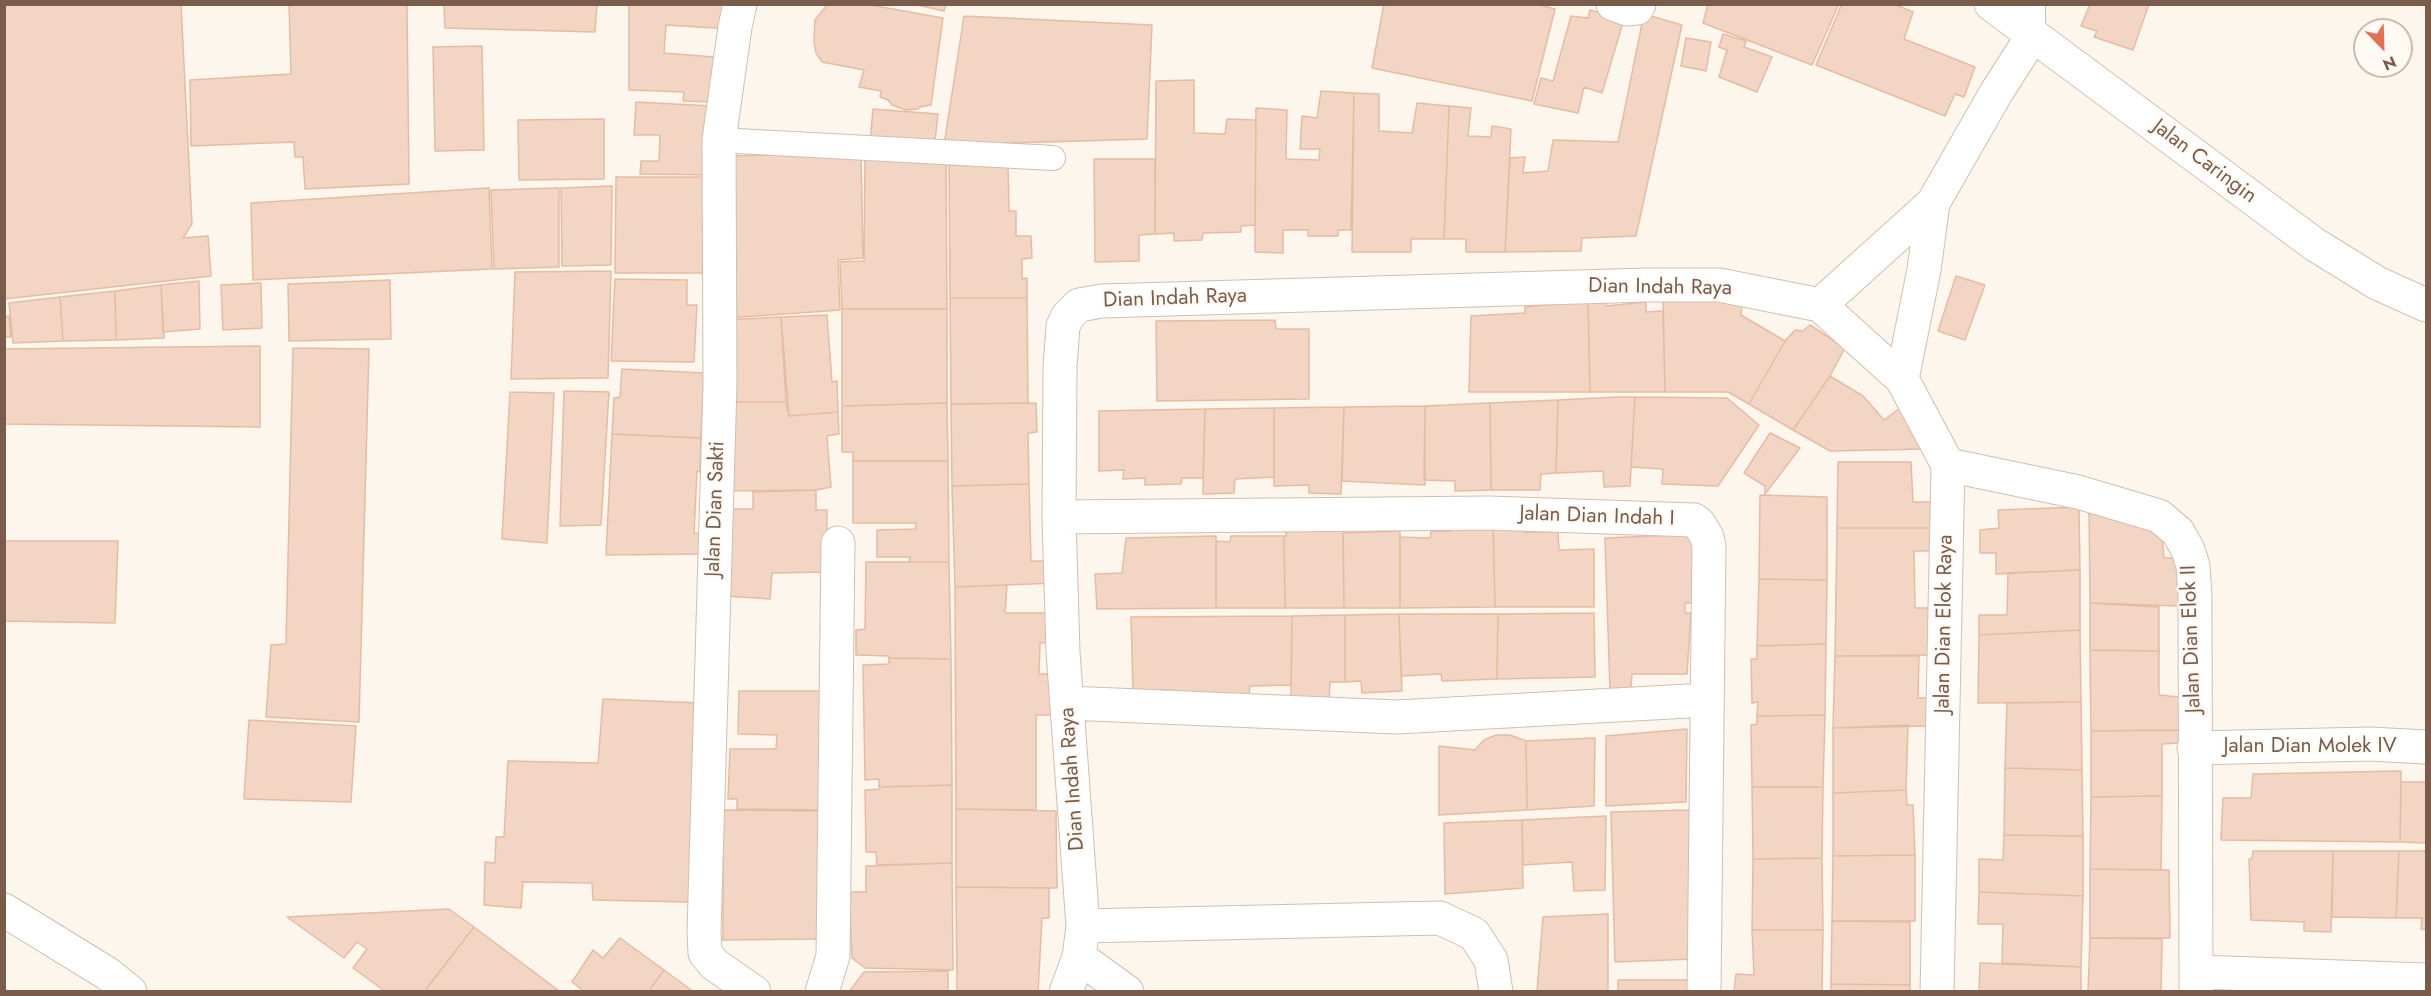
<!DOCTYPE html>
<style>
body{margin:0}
#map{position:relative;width:2431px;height:996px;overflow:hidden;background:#fdf6ec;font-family:Jost,sans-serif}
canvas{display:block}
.frame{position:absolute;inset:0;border:6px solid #7a5c4d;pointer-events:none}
.north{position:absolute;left:2353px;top:18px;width:60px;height:60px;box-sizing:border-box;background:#fffaf3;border:2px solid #cabbb1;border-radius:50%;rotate:157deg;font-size:16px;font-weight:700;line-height:24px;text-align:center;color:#7a5c4d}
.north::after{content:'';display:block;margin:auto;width:21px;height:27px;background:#e76f51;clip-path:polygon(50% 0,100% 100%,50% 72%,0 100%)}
</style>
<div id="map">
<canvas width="2431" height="996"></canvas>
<div class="frame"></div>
<div class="north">N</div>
</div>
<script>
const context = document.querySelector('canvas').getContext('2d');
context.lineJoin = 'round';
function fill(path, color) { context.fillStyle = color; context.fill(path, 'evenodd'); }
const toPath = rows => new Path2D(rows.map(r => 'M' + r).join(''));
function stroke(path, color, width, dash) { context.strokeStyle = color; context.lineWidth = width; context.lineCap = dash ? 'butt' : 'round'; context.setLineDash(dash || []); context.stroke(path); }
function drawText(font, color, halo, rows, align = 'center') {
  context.font = font + ' Jost,sans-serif'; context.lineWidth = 4.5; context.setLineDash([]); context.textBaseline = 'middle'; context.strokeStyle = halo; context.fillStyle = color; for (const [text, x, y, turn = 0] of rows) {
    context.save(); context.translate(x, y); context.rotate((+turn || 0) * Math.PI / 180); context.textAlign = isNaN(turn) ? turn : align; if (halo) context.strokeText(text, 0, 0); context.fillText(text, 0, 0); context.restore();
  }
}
const building = toPath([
 [4,4,181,4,192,224,183,238,208,236,211,276,4,299,4,4],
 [289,4,407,4,409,184,305,189,303,157,295,157,294,142,191,146,190,80,291,74,289,4],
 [444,4,597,4,595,32,445,28,444,4],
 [629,4,732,4,731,29,666,25,664,53,726,58,714,102,683,101,684,92,629,90,629,4],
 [828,4,865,4,943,18,931,105,920,107,918,109,906,110,892,105,888,100,880,97,881,91,859,87,864,70,822,62,816,53,814,41,815,20,828,4],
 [913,4,946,4,944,11,913,4],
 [1384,4,1535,4,1555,9,1532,101,1372,68,1384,4],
 [1708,4,1839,4,1812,65,1703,23,1708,4],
 [1842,4,1894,4,1913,12,1904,39,1975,67,1964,97,1955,94,1945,116,1816,65,1842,4],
 [2090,4,2149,4,2133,50,2094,37,2097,31,2081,26,2090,4],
 [1590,10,1624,19,1602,93,1584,87,1578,113,1534,104,1541,78,1553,81,1571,16,1588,18,1590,10],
 [1644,14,1682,25,1636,236,1582,238,1581,251,1505,252,1510,158,1525,157,1523,173,1548,171,1553,140,1618,142,1644,14],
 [964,16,1152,25,1147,139,944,145,964,16],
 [1723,34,1746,41,1744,47,1772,57,1757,92,1719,77,1727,50,1719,47,1723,34],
 [1686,38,1711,42,1706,71,1681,66,1686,38],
 [482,46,484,150,435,151,433,47,482,46],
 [1194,80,1194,133,1225,134,1227,119,1256,120,1255,225,1241,226,1241,232,1203,233,1202,240,1174,241,1174,233,1155,234,1156,81,1194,80],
 [1321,91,1354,93,1351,230,1338,230,1338,236,1308,236,1308,230,1283,230,1283,253,1255,252,1256,108,1287,110,1286,159,1319,160,1320,149,1300,149,1302,116,1317,118,1321,91],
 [1354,93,1379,94,1379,131,1412,133,1417,103,1449,106,1444,239,1411,239,1411,252,1352,252,1354,93],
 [636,102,712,106,715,175,640,174,641,161,659,161,660,135,634,135,636,102],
 [1449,106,1471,108,1468,136,1491,137,1492,126,1511,129,1505,252,1466,252,1466,239,1444,239,1449,106],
 [873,109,938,114,934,149,870,144,873,109],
 [604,119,604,179,519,180,518,120,604,119],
 [861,153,863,258,838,260,840,310,729,318,722,156,861,153],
 [865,154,946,154,947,309,842,309,840,262,864,261,865,154],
 [1094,159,1155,159,1155,234,1139,235,1139,261,1095,262,1094,159],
 [949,165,1008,165,1009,211,1016,211,1016,236,1031,236,1032,258,1022,259,1022,279,1027,278,1027,298,950,298,949,165],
 [616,177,705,177,706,273,615,273,616,177],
 [612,186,611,265,562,266,561,188,612,186],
 [489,188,492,269,253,280,251,203,489,188],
 [559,188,559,267,494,269,491,190,559,188],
 [611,271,608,378,511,379,515,272,611,271],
 [1956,276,1985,285,1965,340,1938,331,1956,276],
 [615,279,687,280,687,305,697,305,694,362,611,361,615,279],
 [390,280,391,339,289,341,288,284,390,280],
 [199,281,200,329,163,332,161,285,199,281],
 [261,283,262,328,223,330,221,285,261,283],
 [161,285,164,338,116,340,115,291,161,285],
 [115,291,116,340,63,341,60,297,115,291],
 [1743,294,1741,315,1785,341,1749,404,1728,392,1665,392,1663,295,1743,294],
 [60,297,63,341,13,343,9,303,60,297],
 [950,298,1027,298,1028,403,951,404,950,298],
 [1606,299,1606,306,1646,302,1646,312,1663,311,1665,392,1590,392,1588,301,1606,299],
 [1588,301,1590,392,1469,392,1471,316,1525,313,1525,307,1588,301],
 [842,309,947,309,947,403,842,406,842,309],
 [827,315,832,382,837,381,838,412,789,416,781,317,827,315],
 [9,316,11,337,4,337,4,317,9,316],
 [781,317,786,402,732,402,726,320,781,317],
 [1275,320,1276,329,1309,329,1309,399,1157,401,1156,321,1275,320],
 [1810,325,1845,348,1830,376,1793,430,1749,404,1785,341,1795,330,1803,331,1810,325],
 [260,346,260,427,4,424,4,349,260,346],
 [293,348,369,349,359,722,266,717,271,645,286,644,293,348],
 [622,369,704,373,701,438,612,434,614,398,620,397,622,369],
 [1830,376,1863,396,1884,420,1900,408,1925,449,1830,451,1793,430,1830,376],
 [564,391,609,392,601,525,560,526,564,391],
 [510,392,554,393,547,543,502,539,510,392],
 [1618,397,1635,397,1630,486,1604,487,1603,471,1556,473,1558,400,1618,397],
 [1635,397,1727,398,1759,425,1718,486,1662,484,1663,469,1631,467,1635,397],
 [1558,400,1556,473,1541,474,1540,490,1491,490,1490,403,1558,400],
 [732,402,786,402,789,416,838,412,839,434,827,436,831,487,816,490,729,491,732,402],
 [947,403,948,461,853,461,853,452,842,452,842,406,947,403],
 [1036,403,1037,432,1028,433,1029,484,952,486,951,404,1036,403],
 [1490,403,1491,490,1455,491,1455,481,1424,480,1425,406,1490,403],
 [1425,406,1425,485,1342,481,1344,407,1425,406],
 [1344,407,1341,494,1309,493,1309,485,1274,486,1274,408,1344,407],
 [1274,408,1274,477,1235,479,1234,493,1203,494,1205,409,1274,408],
 [1205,409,1203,478,1182,478,1181,484,1145,485,1145,478,1123,479,1124,470,1099,471,1099,411,1205,409],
 [1770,433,1800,448,1765,494,1765,486,1744,473,1770,433],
 [612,434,701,438,700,472,697,471,694,533,713,534,711,554,606,555,612,434],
 [853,461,948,461,949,562,909,562,910,557,877,557,877,530,916,529,916,523,853,523,853,461],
 [1838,462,1911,462,1913,502,1934,502,1933,528,1837,528,1838,462],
 [1029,484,1031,561,1055,561,1055,583,955,587,952,486,1029,484],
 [816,490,816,510,827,510,826,572,772,573,770,599,726,596,731,509,753,509,753,492,816,490],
 [1760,495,1827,497,1827,580,1759,579,1760,495],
 [2079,507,2080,570,1996,574,1996,553,1980,553,1980,530,1999,528,1998,510,2079,507],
 [2089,507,2161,526,2164,558,2183,558,2179,606,2090,603,2089,507],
 [1523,515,1524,532,1558,532,1559,550,1594,549,1594,607,1495,607,1493,516,1523,515],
 [1450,516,1493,516,1495,607,1400,608,1400,537,1430,538,1431,531,1451,531,1450,516],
 [1343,518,1344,608,1285,608,1284,536,1286,536,1287,519,1343,518],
 [1837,528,1933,528,1933,551,1914,551,1915,608,1931,608,1933,655,1835,656,1837,528],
 [1400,531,1400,608,1344,608,1343,533,1400,531],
 [1699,534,1697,603,1685,603,1685,613,1691,613,1687,674,1632,674,1631,689,1610,691,1605,538,1699,534],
 [1216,536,1216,608,1097,609,1095,574,1122,573,1126,538,1216,536],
 [1231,536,1284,536,1285,608,1216,608,1216,541,1230,542,1231,536],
 [4,541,118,541,115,623,4,621,4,541],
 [866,562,949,562,951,659,889,658,889,656,856,655,856,630,865,629,866,562],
 [2080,570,2080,630,1979,635,1979,615,2007,615,2008,573,2080,570],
 [1759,579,1827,580,1826,644,1757,646,1759,579],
 [1007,585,1005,613,1050,613,1050,642,1040,643,1039,674,1057,674,1056,715,1036,715,1036,810,956,809,955,587,1007,585],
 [2090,603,2159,607,2159,651,2090,650,2090,603],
 [1594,613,1595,677,1497,679,1498,614,1594,613],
 [1399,614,1498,614,1497,679,1442,681,1441,674,1401,676,1399,614],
 [1399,614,1402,691,1362,693,1361,681,1345,682,1345,615,1399,614],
 [1345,615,1345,682,1330,682,1329,702,1291,703,1292,616,1345,615],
 [1292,616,1291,685,1250,686,1249,694,1172,696,1172,690,1133,690,1131,617,1292,616],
 [2080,630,2081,702,1978,703,1979,635,2080,630],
 [1826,644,1825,715,1757,716,1758,702,1752,703,1751,659,1757,659,1757,646,1826,644],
 [2090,650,2159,651,2159,695,2179,697,2179,730,2091,731,2090,650],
 [1835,656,1919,656,1918,698,1930,698,1928,726,1833,728,1835,656],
 [889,658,951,659,952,785,879,787,879,779,865,780,863,665,889,664,889,658],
 [739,691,825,691,821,810,737,809,737,799,728,799,730,749,776,749,777,735,738,734,739,691],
 [603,699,699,703,689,902,593,900,592,883,523,882,521,908,484,905,485,862,495,863,496,837,504,837,508,761,598,763,603,699],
 [2081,702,2082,770,2005,768,2007,703,2081,702],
 [1825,715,1823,787,1752,787,1751,725,1757,724,1757,716,1825,715],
 [249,720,356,726,351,802,244,799,249,720],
 [1908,725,1906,790,1833,793,1833,728,1908,725],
 [1687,729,1686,802,1606,806,1606,736,1687,729],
 [2179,730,2179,743,2162,744,2162,796,2091,797,2091,731,2179,730],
 [1496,735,1510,735,1526,741,1527,810,1439,815,1439,746,1475,750,1484,740,1496,735],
 [1595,738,1594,806,1527,810,1526,741,1595,738],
 [2005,768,2082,770,2083,836,2004,835,2005,768],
 [2401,771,2400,842,2221,840,2223,798,2251,798,2253,774,2401,771],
 [2401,782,2426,782,2426,843,2400,842,2401,782],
 [952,785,952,863,877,865,876,852,866,852,865,790,880,789,879,787,952,785],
 [1752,787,1823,787,1822,858,1753,859,1752,787],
 [1906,790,1907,805,1913,805,1915,855,1833,856,1833,793,1906,790],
 [2162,796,2161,870,2090,869,2091,797,2162,796],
 [956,809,1056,811,1057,888,956,887,956,809],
 [723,810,821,811,818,939,723,940,723,810],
 [1690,810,1695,959,1615,962,1611,812,1690,810],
 [1606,816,1605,890,1574,891,1572,862,1523,865,1522,820,1606,816],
 [1522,820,1523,888,1445,894,1444,823,1522,820],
 [2004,835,2083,836,2083,896,1979,892,1979,859,2003,860,2004,835],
 [2253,851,2333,851,2331,932,2304,931,2304,922,2251,920,2249,859,2252,859,2253,851],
 [2333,851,2399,851,2396,918,2332,917,2333,851],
 [2399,851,2426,851,2426,930,2421,929,2422,918,2396,918,2399,851],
 [1915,855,1915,921,1832,921,1833,856,1915,855],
 [1822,858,1823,930,1752,930,1753,859,1822,858],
 [952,863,953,970,865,968,852,958,849,892,866,892,866,866,952,863],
 [2090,869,2169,870,2170,938,2090,938,2090,869],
 [956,887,1049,888,1049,918,1042,918,1038,992,957,992,956,887],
 [1979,892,2083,896,2081,967,2002,963,2003,924,1978,924,1979,892],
 [449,909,474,927,424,992,386,992,353,968,367,949,357,942,344,958,287,917,449,909],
 [1608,914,1608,992,1537,992,1543,917,1608,914],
 [1832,921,1910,922,1910,985,1831,984,1832,921],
 [474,927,558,990,429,992,426,989,474,927],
 [1752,930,1823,930,1822,992,1734,992,1736,974,1754,975,1752,930],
 [620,938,664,970,648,992,585,992,572,982,593,950,603,958,620,938],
 [2090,938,2162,939,2161,992,2088,992,2090,938],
 [1980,963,2081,967,2081,992,1979,992,1980,963],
 [664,970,694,992,648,992,664,970],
 [948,971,948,992,849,992,864,972,948,971],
 [1618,980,1691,980,1691,992,1618,992,1618,980],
 [1831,984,1910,985,1910,992,1831,992,1831,984]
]);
const service = toPath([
 [2033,4,2033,35],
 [719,140,1053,158]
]);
const minor = toPath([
 [740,4,735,27,719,140,720,384,704,932,705,953,714,964,754,992],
 [1613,4,1627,9,1637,8,1639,4],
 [1820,305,1933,203,1996,93,2033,35],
 [1902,379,1924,270,1933,203],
 [1948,465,2078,492,2159,516,2178,532,2188,550,2193,566,2195,596,2196,992],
 [1059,517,1489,513,1694,520,1699,524,1707,537,1709,546,1704,992],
 [1068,703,1397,717,1707,700],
 [2194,748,2370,744,2426,747],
 [4,910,108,974,130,992],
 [1083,926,1440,918,1474,934,1491,960,1496,992],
 [1079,957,1127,992],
 [2197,972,2426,980],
 [822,992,833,956,838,543],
 [1066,992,1079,957,1083,926,1063,652,1059,517,1060,367,1063,326,1068,316,1079,305,1102,301,1646,285,1719,285,1820,305,1902,379,1948,465,1937,992]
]);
const secondary = toPath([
 [1991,4,2314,244,2377,283,2426,305]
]);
const streetNames = [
 ["Jalan Caringin",2204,162,37],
 ["Dian Indah Raya",1660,288,1],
 ["Dian Indah Raya",1175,299,-2],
 ["Jalan Dian Sakti",716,509,-88],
 ["Jalan Dian Indah I",1597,517,2],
 ["Jalan Dian Elok Raya",1945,624,-89],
 ["Jalan Dian Elok II",2192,639,-92],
 ["Jalan Dian Molek IV",2310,747],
 ["Dian Indah Raya",1073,779,-94]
];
fill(building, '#f3d5c3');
stroke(building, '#e6bba3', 1.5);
stroke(service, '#d1beb0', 26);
stroke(minor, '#d1beb0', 35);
stroke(secondary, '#d6c0b0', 35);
stroke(service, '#fff', 24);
stroke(minor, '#fff', 33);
stroke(secondary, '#fff', 33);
drawText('21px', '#7a5c4d', '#fffaf3', streetNames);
</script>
